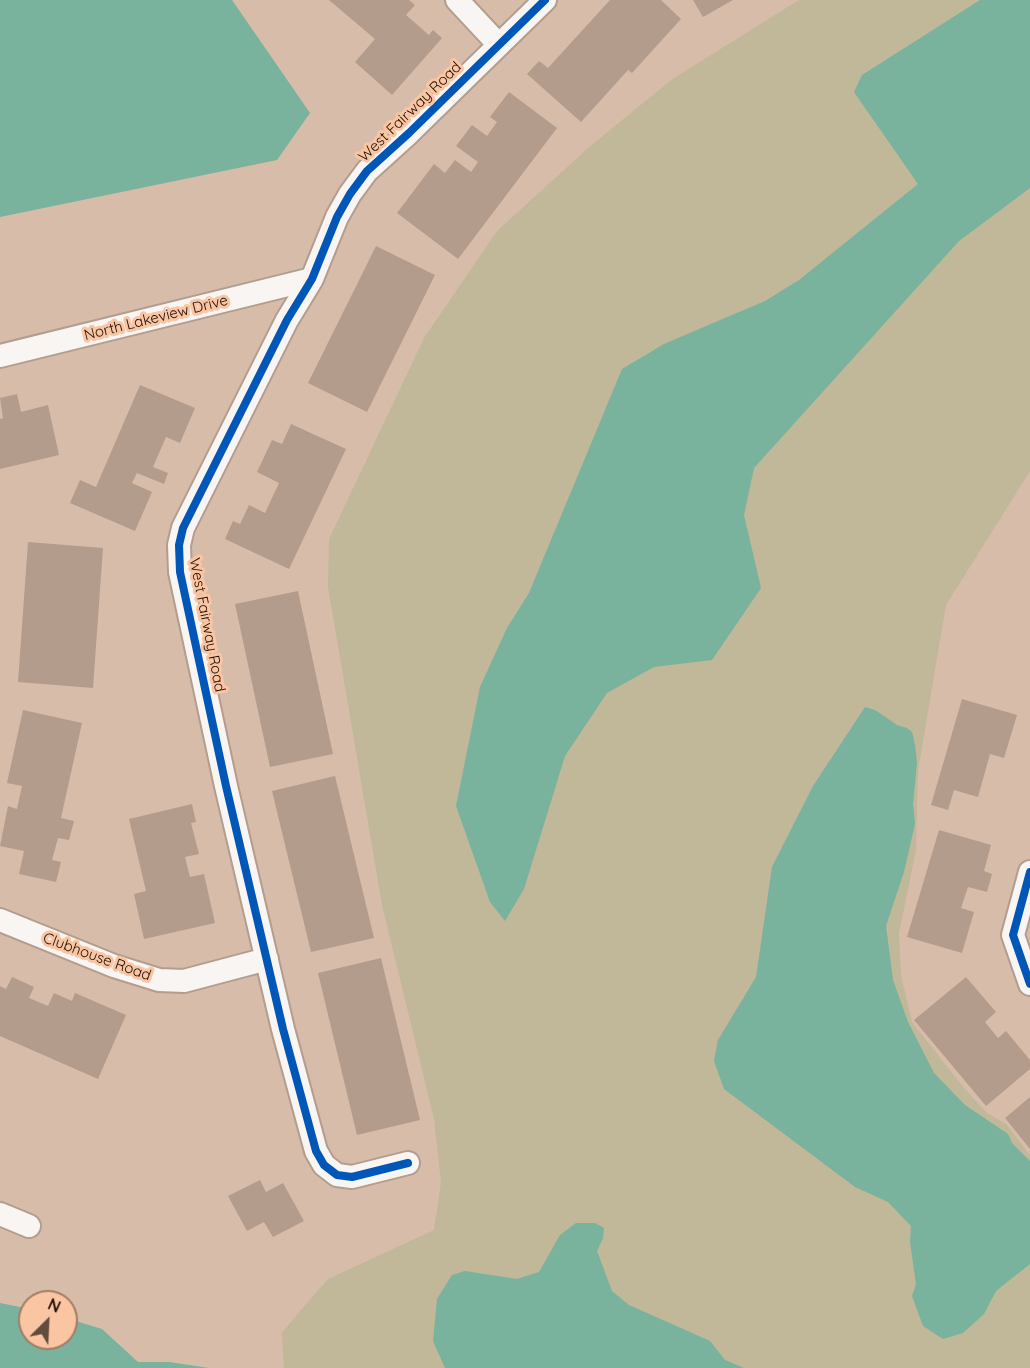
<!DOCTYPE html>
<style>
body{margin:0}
#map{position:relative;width:1030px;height:1368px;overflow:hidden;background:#d7bcaa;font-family:Quicksand,sans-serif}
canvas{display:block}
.north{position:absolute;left:18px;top:1290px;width:60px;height:60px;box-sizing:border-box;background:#f9c5a3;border:2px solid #a37c63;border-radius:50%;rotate:24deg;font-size:16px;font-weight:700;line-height:24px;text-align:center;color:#210f04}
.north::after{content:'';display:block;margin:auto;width:21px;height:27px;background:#614c3e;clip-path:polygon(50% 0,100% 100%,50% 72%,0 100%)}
</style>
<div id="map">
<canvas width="1030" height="1368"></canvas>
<div class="north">N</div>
</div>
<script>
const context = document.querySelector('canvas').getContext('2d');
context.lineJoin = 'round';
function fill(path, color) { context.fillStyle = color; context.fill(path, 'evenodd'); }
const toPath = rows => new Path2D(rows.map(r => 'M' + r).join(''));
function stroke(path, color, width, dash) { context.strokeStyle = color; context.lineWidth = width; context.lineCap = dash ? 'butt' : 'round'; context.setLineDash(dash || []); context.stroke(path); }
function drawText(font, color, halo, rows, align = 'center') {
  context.font = font + ' Quicksand,sans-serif'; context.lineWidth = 6; context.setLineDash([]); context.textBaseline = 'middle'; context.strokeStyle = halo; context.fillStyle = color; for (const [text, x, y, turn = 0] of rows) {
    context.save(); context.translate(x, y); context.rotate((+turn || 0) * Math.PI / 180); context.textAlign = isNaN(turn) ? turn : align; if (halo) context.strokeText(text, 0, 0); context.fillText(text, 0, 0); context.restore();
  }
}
const green = toPath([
 [799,0,1030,0,1030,471,946,605,918,771,916,850,899,933,901,975,912,1022,964,1088,987,1113,1006,1124,1030,1155,1030,1368,284,1368,282,1332,328,1279,434,1230,441,1182,434,1119,382,905,328,587,329,539,424,338,497,231,587,149,671,80]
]);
const water = toPath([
 [0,0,232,0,310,113,277,160,0,217],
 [980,0,1030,0,1030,188,959,241,754,468,744,515,761,588,712,660,654,667,607,693,565,756,524,889,505,921,490,902,456,806,480,687,507,628,529,593,622,369,664,344,765,301,799,280,918,184,854,92,862,75],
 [865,707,875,710,897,725,907,728,912,732,915,745,917,763,913,804,915,824,904,872,886,926,893,980,908,1022,934,1073,965,1105,1008,1134,1012,1143,1030,1161,1030,1264,996,1291,984,1314,963,1333,943,1339,923,1326,912,1296,916,1284,910,1242,911,1226,888,1202,855,1187,724,1089,714,1061,718,1040,756,977,772,867,813,786],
 [576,1223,595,1223,604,1228,603,1238,597,1251,612,1291,629,1305,710,1341,725,1360,744,1368,445,1368,433,1341,437,1299,452,1275,465,1271,517,1279,539,1272,560,1235],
 [0,1303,30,1309,30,1338,66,1338,66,1318,102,1329,138,1362,169,1362,209,1368,0,1368]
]);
const building = toPath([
 [329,0,409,0,415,5,406,15,429,35,433,30,442,38,392,95,355,62,375,39],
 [610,0,661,0,681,19,632,73,628,70,581,122,527,74,539,61,548,68],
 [693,0,733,0,703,17],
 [509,92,557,128,458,259,397,213,434,164,445,173,455,160,471,172,478,162,456,146,472,125,487,136,497,122,490,117],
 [376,246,435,275,367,412,308,383],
 [140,385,195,408,180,443,166,437,153,467,168,473,164,484,137,473,132,483,152,492,135,531,70,503,80,480,96,487],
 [17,394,21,412,48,405,59,455,0,469,0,419,3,418,0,398],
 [291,424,346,449,289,569,225,539,233,521,240,524,249,505,265,513,279,483,257,472,272,440,282,444],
 [28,542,103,548,93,688,18,682],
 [298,591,333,754,270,767,235,604],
 [962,699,1017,715,1004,758,990,754,978,797,954,790,948,810,931,805],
 [23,710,82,723,61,818,74,821,69,840,58,838,52,860,61,862,56,882,19,874,24,851,0,846,8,806,17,809,22,786,7,783],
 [335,776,374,938,311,952,272,791],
 [192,804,196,822,191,823,199,854,185,857,190,877,204,874,215,923,144,939,134,894,146,891,129,819],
 [939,830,991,845,984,871,992,874,987,892,968,887,961,908,974,912,962,953,907,937],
 [381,958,420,1120,357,1135,318,973],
 [12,977,34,987,29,998,48,1006,54,993,72,1001,75,993,126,1015,98,1079,0,1036,0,986,6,989],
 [966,977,996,1012,985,1022,998,1038,1006,1031,1030,1060,1030,1069,986,1106,914,1020],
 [1030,1097,1030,1149,1005,1118],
 [260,1180,266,1192,283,1183,304,1221,273,1237,264,1222,247,1231,228,1196]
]);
const street = toPath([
 [457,0,499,45],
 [0,356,312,279],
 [1030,872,1013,935,1030,984],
 [0,920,114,966,159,980,184,981,267,959],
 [408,1163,352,1177,337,1175,324,1165,316,1151,283,1029,226,786,180,572,179,545,183,528,287,320,312,279,337,217,350,194,367,171,409,133,545,0],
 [0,1214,29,1226]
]);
const cycleway = toPath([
 [1030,872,1013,935,1030,984],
 [408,1163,352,1177,337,1175,324,1165,316,1151,283,1029,226,786,180,572,179,545,183,528,287,320,312,279,337,217,350,194,367,171,409,133,545,0]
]);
const streetNames = [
 ["West Fairway Road",410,112,-44],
 ["North Lakeview Drive",156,318,-14],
 ["West Fairway Road",207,625,79],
 ["Clubhouse Road",97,957,20]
];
fill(green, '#c0b898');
fill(water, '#79b29d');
fill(building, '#b39c8b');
stroke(street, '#b29d8e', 26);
stroke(street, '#f9f5f2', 22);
stroke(cycleway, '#0057b8', 8);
drawText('15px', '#210f04', '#f9c5a3', streetNames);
</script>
